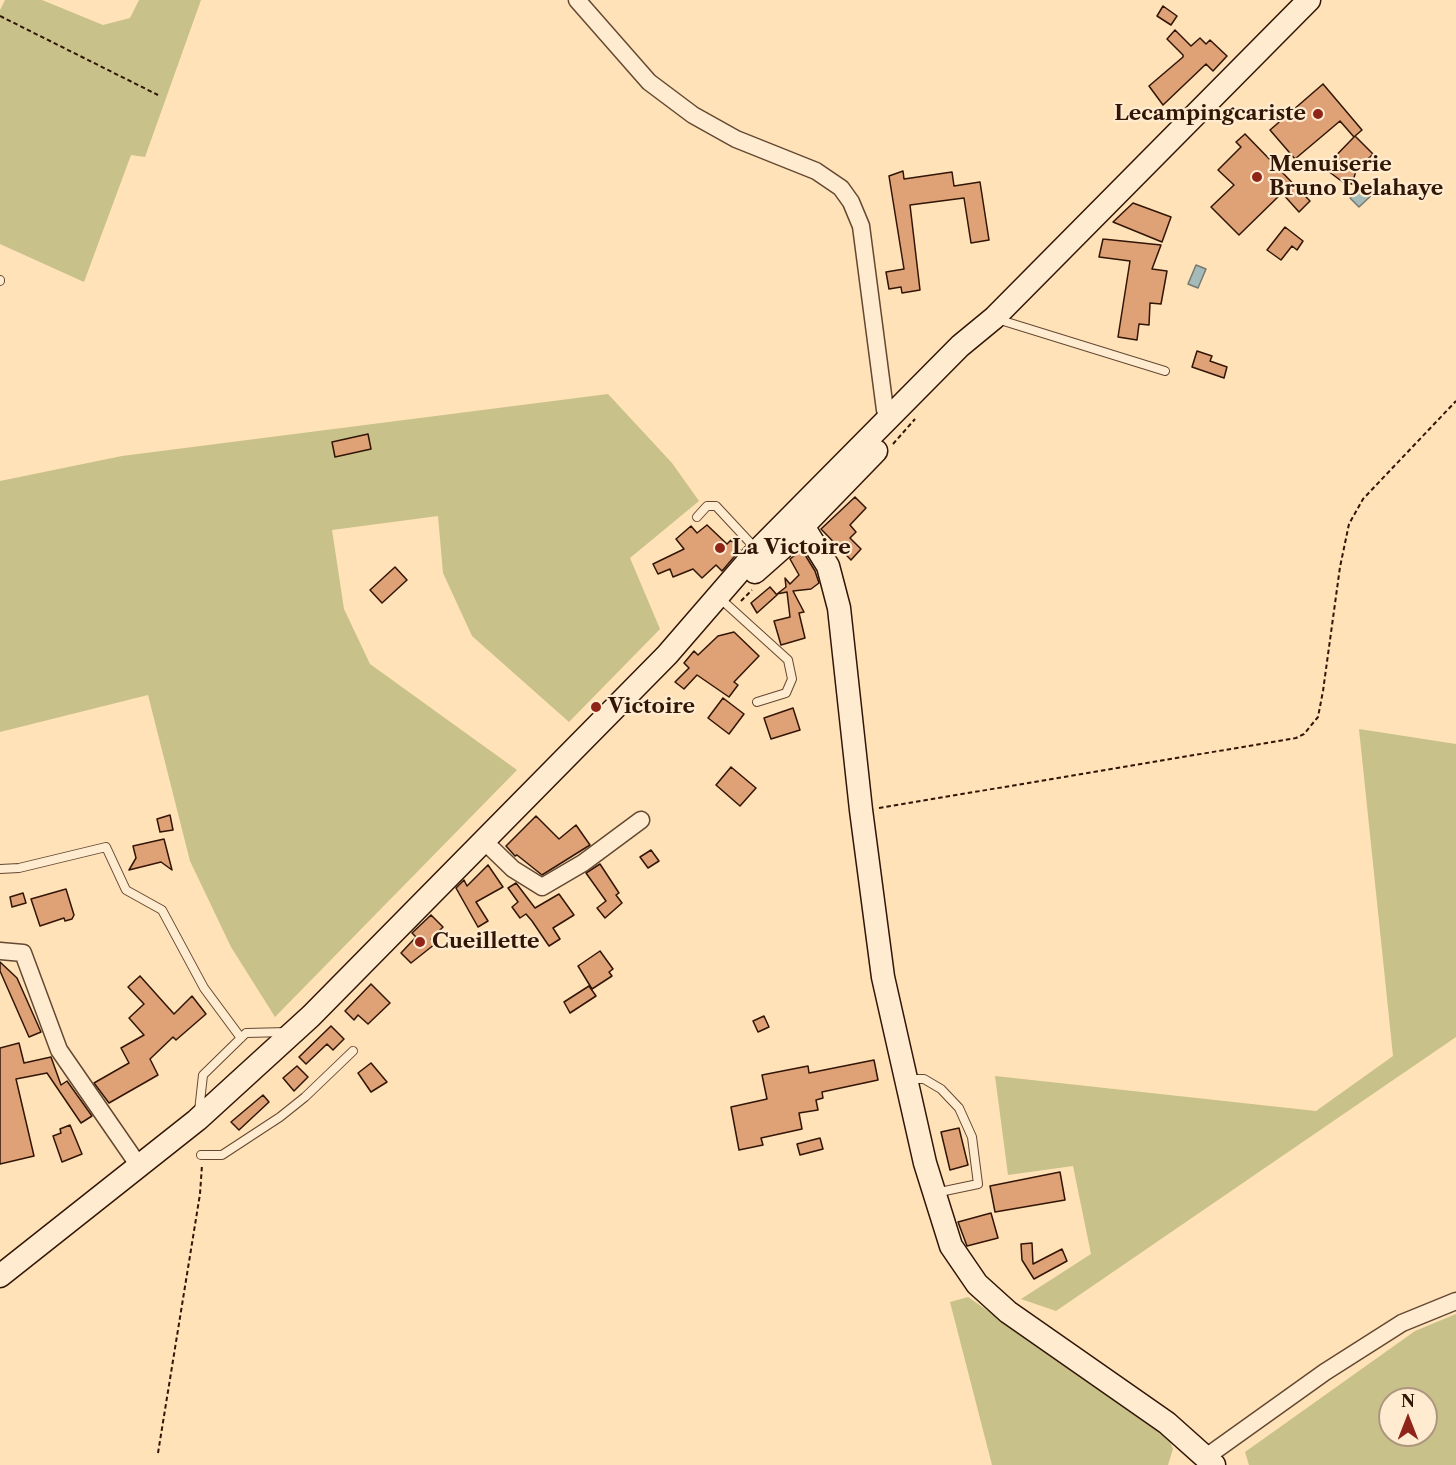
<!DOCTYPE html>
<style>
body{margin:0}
#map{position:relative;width:1456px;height:1465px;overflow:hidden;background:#ffe2b7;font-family:"Libre Caslon Text",serif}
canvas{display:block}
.north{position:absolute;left:1378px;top:1387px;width:60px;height:60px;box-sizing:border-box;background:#ffecd0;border:2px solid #ad967f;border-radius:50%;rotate:0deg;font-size:16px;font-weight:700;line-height:24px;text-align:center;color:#311506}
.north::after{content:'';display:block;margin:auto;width:21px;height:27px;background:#8f2418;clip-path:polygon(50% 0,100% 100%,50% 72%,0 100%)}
</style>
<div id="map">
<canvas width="1456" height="1465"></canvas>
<div class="north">N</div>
</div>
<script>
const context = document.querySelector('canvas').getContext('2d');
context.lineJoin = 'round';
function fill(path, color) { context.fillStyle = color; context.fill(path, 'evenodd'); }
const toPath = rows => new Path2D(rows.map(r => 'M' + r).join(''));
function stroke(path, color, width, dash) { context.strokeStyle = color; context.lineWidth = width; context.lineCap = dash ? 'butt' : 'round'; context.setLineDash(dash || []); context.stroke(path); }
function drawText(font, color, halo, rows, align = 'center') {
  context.font = font + ' "Libre Caslon Text",serif'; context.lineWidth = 4.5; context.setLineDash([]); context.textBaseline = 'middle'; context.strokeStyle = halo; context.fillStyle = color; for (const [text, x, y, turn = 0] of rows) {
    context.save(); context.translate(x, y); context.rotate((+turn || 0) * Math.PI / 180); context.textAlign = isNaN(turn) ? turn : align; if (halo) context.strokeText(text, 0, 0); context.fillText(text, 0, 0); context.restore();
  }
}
const green = toPath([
 [5,0,42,0,103,25,130,18,139,0,201,0,145,157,131,155,84,282,0,244,0,10],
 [608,394,672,463,699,501,630,558,660,629,569,722,472,636,443,573,438,516,332,530,344,609,370,664,517,770,275,1017,231,947,190,861,148,695,0,732,0,481,122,456],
 [1359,729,1456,744,1456,1037,1056,1311,1021,1299,1091,1254,1073,1166,1008,1175,995,1076,1316,1111,1393,1056],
 [968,1297,1168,1436,1173,1449,1168,1465,992,1465,950,1302],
 [1456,1314,1456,1465,1249,1465,1245,1452,1415,1331],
 [1390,1399,1426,1399,1426,1435,1390,1435]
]);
const water = toPath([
 [1368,185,1375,192,1359,207,1350,198,1368,185],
 [1196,265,1206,269,1198,288,1188,284,1196,265]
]);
const building = toPath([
 [1163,6,1177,16,1171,25,1157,16,1163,6],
 [1175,30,1191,46,1200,38,1206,44,1210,40,1227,56,1213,71,1206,64,1163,105,1149,86,1183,57,1183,55,1167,39,1175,30],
 [1323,84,1362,130,1355,136,1373,154,1356,171,1352,184,1344,183,1324,168,1354,137,1340,121,1295,159,1270,130,1323,84],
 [1245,134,1310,201,1299,212,1282,193,1239,235,1211,207,1234,185,1218,170,1241,147,1236,142,1245,134],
 [903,171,904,179,952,172,954,186,980,182,989,240,971,243,964,198,910,205,920,290,902,293,901,287,889,289,886,272,904,269,889,176,903,171],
 [1133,203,1171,217,1162,242,1113,222,1133,203],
 [1285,227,1303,241,1297,250,1292,246,1281,260,1267,250,1285,227],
 [1103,239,1161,245,1152,269,1167,271,1161,304,1150,303,1149,325,1139,324,1137,340,1118,337,1130,261,1099,257,1103,239],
 [1197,351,1212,356,1210,361,1227,367,1224,378,1192,367,1197,351],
 [368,434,371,449,335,457,332,442,368,434],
 [855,497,866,508,850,525,856,532,850,538,861,549,851,560,821,529,855,497],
 [707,525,727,544,731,540,740,550,722,571,716,565,702,578,693,569,673,577,670,569,658,574,653,564,684,549,676,539,691,526,697,533,707,525],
 [802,550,815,571,819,583,811,589,793,591,804,612,799,613,805,638,781,645,774,621,790,617,787,592,777,594,786,587,785,578,790,584,799,575,790,559,802,550],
 [395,567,407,580,382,603,370,590,395,567],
 [770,587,777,595,757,613,751,603,770,587],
 [734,632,759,656,734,682,738,685,729,697,697,675,684,689,675,682,689,668,684,663,694,651,698,655,718,636,734,632],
 [723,698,744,714,729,734,708,718,723,698],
 [793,708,800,730,771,739,764,718,793,708],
 [731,767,756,788,740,806,716,785,731,767],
 [170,815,173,830,160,832,157,819,170,815],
 [536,816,559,839,576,825,590,845,542,875,517,855,515,856,506,846,536,816],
 [164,839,172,870,161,862,129,870,136,858,133,846,164,839],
 [651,850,659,861,648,868,640,857,651,850],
 [600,864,619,893,616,895,622,903,605,918,597,908,606,901,586,873,600,864],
 [488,865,503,887,476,902,488,921,478,927,456,888,464,880,467,886,488,865],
 [516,883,535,908,559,894,574,915,553,928,560,939,549,946,532,921,526,914,520,918,512,907,518,902,508,888,516,883],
 [66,889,74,915,72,919,65,921,64,918,40,926,31,899,66,889],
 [23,893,26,903,12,907,10,897,23,893],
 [431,915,443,927,431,939,435,944,411,963,401,953,416,937,412,933,431,915],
 [600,951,613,969,609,972,612,976,592,989,578,966,600,951],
 [0,962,17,978,41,1032,29,1037,0,971,0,962],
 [140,976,174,1014,192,996,206,1014,176,1040,173,1037,150,1059,158,1075,109,1103,94,1083,129,1063,121,1048,144,1035,129,1018,144,1004,128,987,140,976],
 [371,984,390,1003,368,1024,358,1015,354,1020,345,1011,371,984],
 [589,986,596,996,570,1013,564,1002,589,986],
 [764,1016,769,1027,758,1032,753,1021,764,1016],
 [331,1026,344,1039,333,1050,327,1044,306,1064,299,1057,331,1026],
 [19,1043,24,1063,51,1057,61,1085,67,1081,92,1116,81,1123,47,1073,16,1079,34,1156,0,1164,0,1048,19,1043],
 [874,1060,878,1080,822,1092,823,1098,816,1100,818,1110,799,1113,802,1129,761,1138,763,1145,739,1150,731,1107,767,1099,762,1075,808,1066,809,1073,874,1060],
 [371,1063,387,1082,371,1092,358,1073,371,1063],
 [297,1066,308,1077,294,1091,283,1078,297,1066],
 [263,1095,269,1102,239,1130,231,1122,263,1095],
 [70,1125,82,1154,62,1162,53,1136,61,1133,60,1129,70,1125],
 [959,1128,968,1165,950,1170,941,1132,959,1128],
 [820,1138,823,1149,800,1155,797,1144,820,1138],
 [1060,1172,1065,1200,995,1212,990,1186,1060,1172],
 [991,1213,998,1238,967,1246,958,1222,991,1213],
 [1032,1243,1033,1264,1062,1249,1067,1261,1034,1279,1022,1260,1021,1244,1032,1243]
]);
const path = toPath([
 [0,16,158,95],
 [893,444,915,419],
 [741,601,752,590],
 [879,808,1296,738,1304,734,1318,717,1323,691,1340,567,1349,524,1363,499,1456,401],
 [158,1453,200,1194,202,1165]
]);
const lane = toPath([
 [0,280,0,281],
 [997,319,1165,371],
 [697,517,707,506,716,506,756,549],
 [724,602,788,660,792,679,786,693,757,702],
 [0,869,19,868,106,847,126,890,162,910,204,988,241,1038],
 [908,1079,924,1079,941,1089,959,1108,972,1137,978,1184,935,1193],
 [199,1111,203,1075,246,1033,287,1032],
 [201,1155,222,1155,280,1117,305,1097,353,1051]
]);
const street = toPath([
 [577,0,649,82,693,115,736,139,816,171,841,188,851,202,861,226,885,410,891,414],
 [484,841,513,869,542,887,583,863,641,820],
 [0,951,23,953,59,1050,139,1166],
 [1206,1457,1325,1372,1402,1323,1456,1301]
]);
const secondary = toPath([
 [803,526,828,566,839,608,861,810,883,977,925,1163,951,1246,977,1284,1008,1312,1167,1423,1214,1465],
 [755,572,781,549,876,451],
 [0,1276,197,1120,311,1016,667,655,757,551,960,346,994,318,1309,0]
]);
const markers = [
 [1318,114,6,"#8f2418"],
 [1257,177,6,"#8f2418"],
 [720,548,6,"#8f2418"],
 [596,707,6,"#8f2418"],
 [420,942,6,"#8f2418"]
];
const poiNames = [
 ["Lecampingcariste",1306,114,"right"],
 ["Menuiserie",1269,165],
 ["Bruno Delahaye",1269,189],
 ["La Victoire",732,548],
 ["Victoire",608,707],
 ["Cueillette",432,942]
];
fill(green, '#c8c189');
fill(water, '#a4bbb9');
stroke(water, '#767971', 1.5);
fill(building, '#dfa176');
stroke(building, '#311506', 1.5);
stroke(lane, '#644832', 10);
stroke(street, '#644832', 19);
stroke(secondary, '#311506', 25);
stroke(path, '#311506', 2, [4.5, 3]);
stroke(lane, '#ffecd0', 8);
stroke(street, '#ffecd0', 16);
stroke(secondary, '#ffecd0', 22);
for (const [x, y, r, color] of markers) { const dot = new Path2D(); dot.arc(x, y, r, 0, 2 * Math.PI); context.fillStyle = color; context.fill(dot); stroke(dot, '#ffecd0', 2); }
drawText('bold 21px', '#311506', '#ffecd0', poiNames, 'left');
</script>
